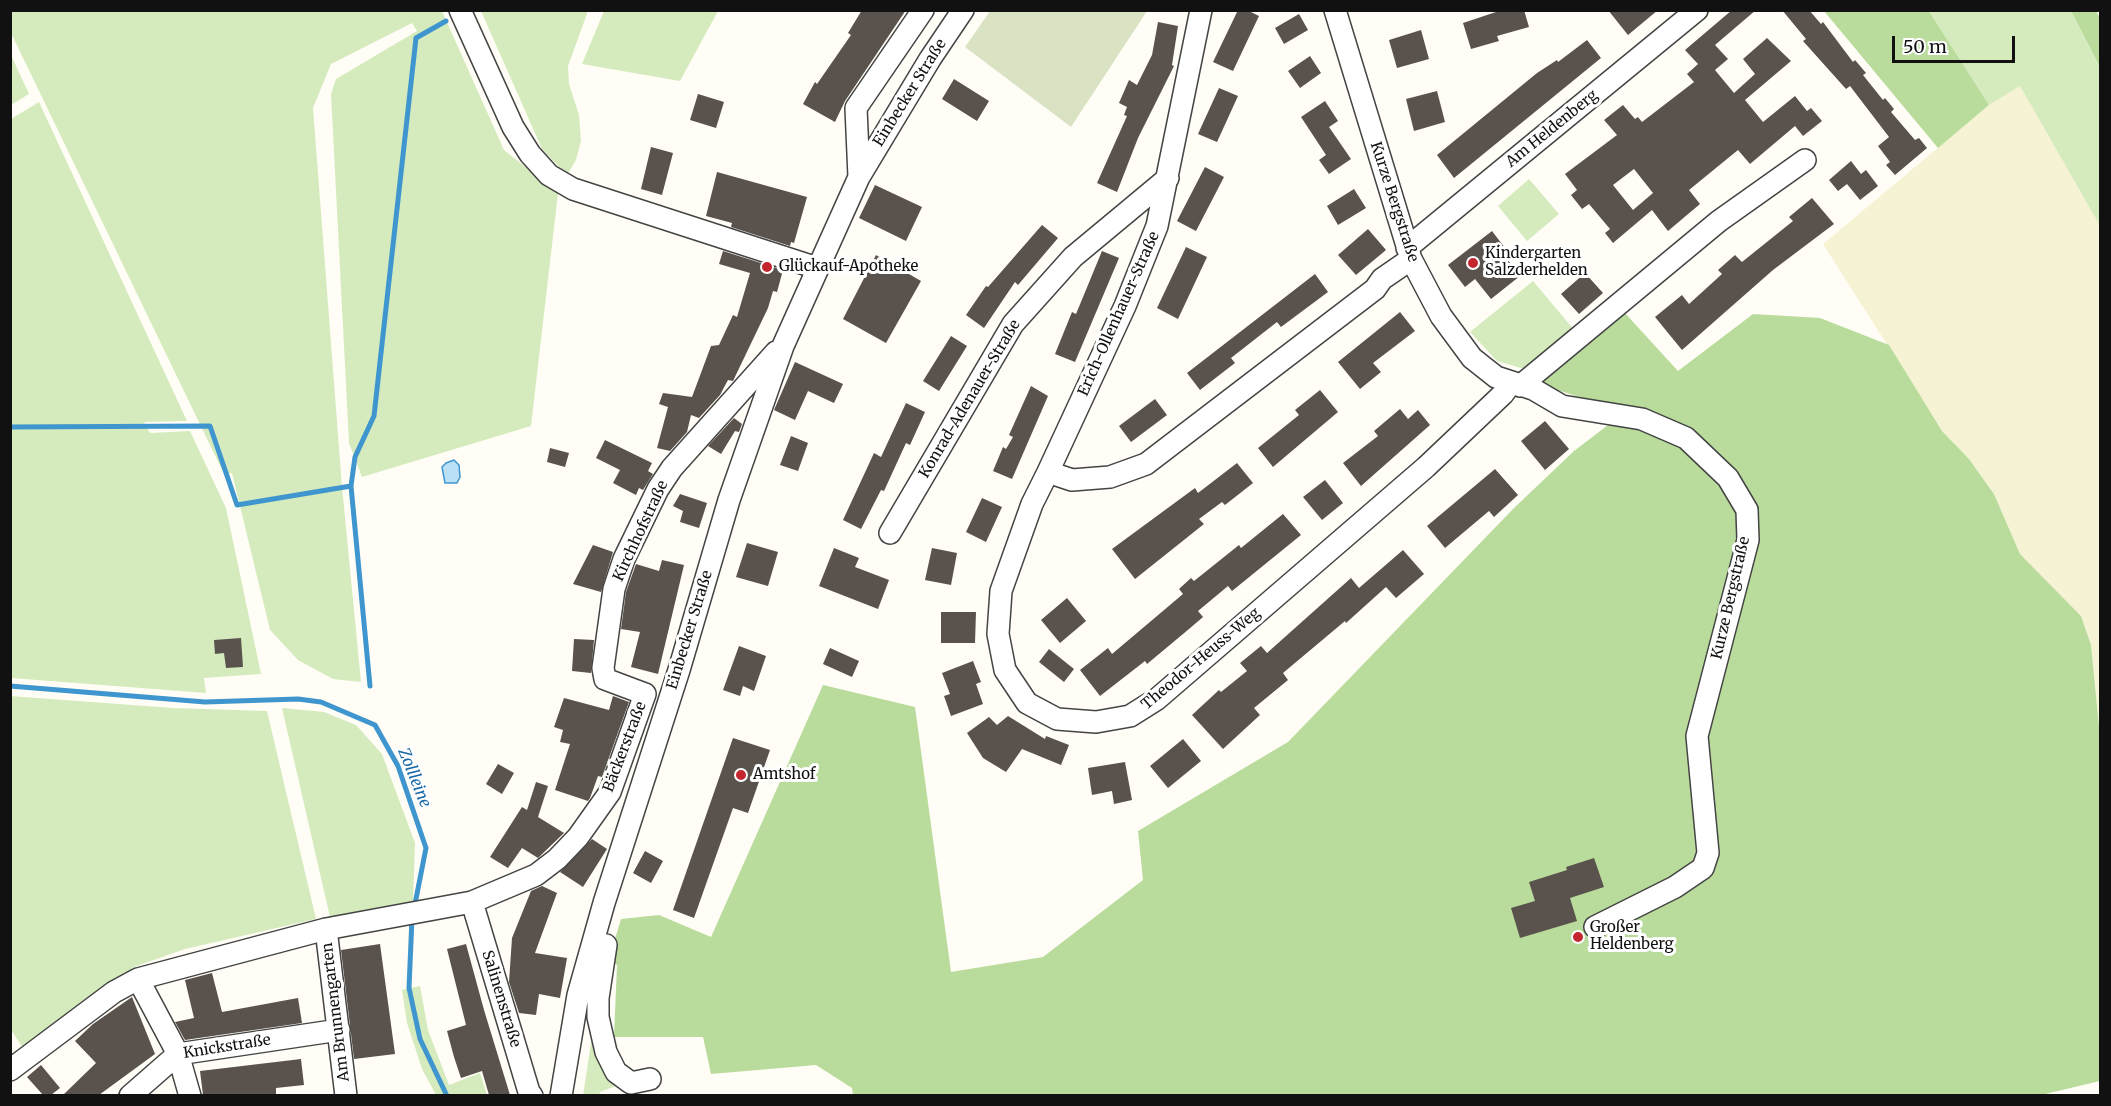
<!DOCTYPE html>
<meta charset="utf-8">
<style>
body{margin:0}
#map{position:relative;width:2111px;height:1106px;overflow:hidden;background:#fffdf5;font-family:Merriweather,serif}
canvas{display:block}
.frame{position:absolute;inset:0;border:12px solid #111;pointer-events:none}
.scale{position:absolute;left:1892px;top:36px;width:123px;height:27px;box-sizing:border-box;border:3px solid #111;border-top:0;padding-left:8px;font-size:18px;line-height:21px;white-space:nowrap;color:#111;-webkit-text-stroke:4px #fff;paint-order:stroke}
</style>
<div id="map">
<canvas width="2111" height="1106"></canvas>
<div class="frame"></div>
<div class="scale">50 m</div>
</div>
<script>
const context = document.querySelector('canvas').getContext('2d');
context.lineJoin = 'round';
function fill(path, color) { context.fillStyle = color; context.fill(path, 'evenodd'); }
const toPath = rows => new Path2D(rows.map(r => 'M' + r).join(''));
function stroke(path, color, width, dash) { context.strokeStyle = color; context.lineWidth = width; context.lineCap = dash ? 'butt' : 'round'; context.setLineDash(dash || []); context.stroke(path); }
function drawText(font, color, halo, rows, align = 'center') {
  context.font = font + ' Merriweather,serif'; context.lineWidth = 6; context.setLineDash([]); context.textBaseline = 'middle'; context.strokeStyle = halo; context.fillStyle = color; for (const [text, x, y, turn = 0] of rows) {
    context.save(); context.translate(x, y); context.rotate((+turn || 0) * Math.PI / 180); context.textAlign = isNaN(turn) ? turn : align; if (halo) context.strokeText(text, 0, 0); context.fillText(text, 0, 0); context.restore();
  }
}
const farmland = toPath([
 [2020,86,2100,226,2100,737,2091,645,2081,616,2020,554,1994,494,1969,459,1942,431,1823,244,1989,105]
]);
const green = toPath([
 [10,11,442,11,504,150,558,193,531,426,362,477,349,443,331,94,336,79,417,31,412,23,331,64,313,108,342,487,361,682,333,679,298,660,270,630,232,473,224,474,11,33],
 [481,11,588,11,568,66,569,84,579,115,581,141,576,160,567,175,542,149],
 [604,11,604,10,718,11,680,81,582,64],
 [1929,11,2071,11,2100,67,2100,226,2020,86,1989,105],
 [11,55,29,94,11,105,10,105],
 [39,102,187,421,144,422,150,433,190,431,226,508,261,674,204,678,206,693,11,678,11,119],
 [1529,179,1559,214,1527,241,1498,206],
 [1533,281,1575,331,1524,369,1497,361,1470,332],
 [10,696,173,708,267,711,316,919,185,949,134,967,26,1053,10,1028],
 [282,708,324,712,356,725,382,754,415,843,413,904,330,917],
 [420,986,428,1030,449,1085,480,1073,487,1095,436,1095,422,1069,407,1023,402,990],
 [592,1036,624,1083,600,1092,599,1095,583,1096]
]);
const forest = toPath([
 [1824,11,1929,11,1989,105,1938,148],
 [2071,11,2096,11,2100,18,2100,67],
 [1624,312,1678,371,1753,314,1820,318,1889,345,1942,431,1969,459,1994,494,2020,554,2081,616,2091,645,2100,737,2100,1081,2041,1095,853,1095,852,1088,816,1065,711,1074,703,1037,614,1037,617,965,609,959,621,919,659,915,711,937,823,685,915,707,951,972,1043,957,1143,880,1138,831,1288,742,1514,508,1574,451,1625,412,1536,383]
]);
const cemetery = toPath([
 [990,11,990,10,1147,11,1071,127,965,47]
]);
const water = toPath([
 [454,460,459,465,460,477,457,483,445,483,442,467,446,463,454,460]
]);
const stream = toPath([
 [10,427,210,426,237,505,351,486,370,686],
 [351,486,355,457,374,416,416,38,446,21],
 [10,686,205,702,298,699,321,702,375,725,398,766,426,848,414,909],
 [412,918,409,988,420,1039,447,1096]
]);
const building = toPath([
 [862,10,906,10,845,101,835,122,803,104,815,82,817,84,851,35,848,33],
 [1238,10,1247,10,1259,16,1233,71,1213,62],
 [1502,10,1524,10,1529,27,1497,36,1499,41,1471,49,1463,23],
 [1608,10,1658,10,1628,35],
 [1732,10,1756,10,1715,45,1728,59,1715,70,1734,93,1755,74,1743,59,1767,38,1791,61,1745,100,1763,122,1795,96,1807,111,1811,108,1822,121,1803,136,1795,126,1750,164,1738,150,1689,190,1700,204,1668,231,1652,210,1613,243,1605,233,1610,229,1589,204,1582,209,1571,195,1577,190,1565,174,1617,135,1604,120,1623,105,1635,119,1638,117,1642,122,1694,82,1687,74,1698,64,1685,50],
 [1634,169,1653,193,1633,210,1613,185],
 [1782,10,1809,10,1821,24,1823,22,1853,62,1855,60,1866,73,1863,75,1883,100,1885,98,1894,109,1891,112,1915,140,1919,138,1927,148,1895,175,1886,165,1890,162,1878,146,1889,137,1850,86,1846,89,1803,41,1806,39],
 [1299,14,1308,30,1284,44,1275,28],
 [1158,22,1178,26,1172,65,1174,66,1138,138,1117,192,1097,183,1127,116,1124,115,1127,107,1119,103,1129,80,1137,85,1152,55],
 [1421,30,1429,59,1397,68,1389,40],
 [1587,40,1601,58,1454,178,1437,155,1537,73,1557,60,1558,62],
 [1310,56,1321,73,1300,88,1288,71],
 [954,79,989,101,977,121,942,99],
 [1219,88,1238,96,1217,142,1198,134],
 [1437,91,1445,122,1414,131,1406,99],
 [698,94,724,102,716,128,690,120],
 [1325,101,1338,121,1329,127,1351,159,1329,174,1319,160,1326,155,1301,117],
 [651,147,673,153,662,195,641,189],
 [1851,161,1861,174,1866,170,1878,186,1860,200,1847,184,1838,191,1829,180],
 [1205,167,1224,177,1196,231,1177,221],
 [717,172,807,197,794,243,791,242,790,246,731,227,732,223,706,216],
 [875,185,922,207,906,241,859,218],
 [1354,189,1366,208,1338,225,1327,206],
 [1812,198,1834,224,1773,270,1682,350,1655,317,1682,295,1689,304,1722,274,1718,270,1735,255,1742,262,1793,221,1789,217],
 [1042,225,1058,238,1018,285,1015,282,984,328,966,315,986,286,988,287],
 [1368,229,1386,250,1356,275,1338,255],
 [1492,231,1508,252,1504,255,1520,276,1491,299,1475,279,1465,287,1448,265],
 [1186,247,1207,257,1178,319,1157,308],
 [723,251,783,270,777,292,773,291,768,308,733,381,728,380,720,395,699,418,691,415,687,432,670,451,657,448,668,407,659,404,663,393,692,397,711,346,719,345,733,315,737,317,750,273,719,264],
 [1102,251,1119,258,1075,362,1055,354,1072,312,1076,314],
 [876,255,921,281,886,343,843,319],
 [1585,273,1603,293,1579,314,1561,294],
 [1315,274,1328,292,1281,327,1277,322,1231,358,1235,363,1200,390,1187,373],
 [1400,312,1415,331,1373,363,1381,372,1360,389,1338,362],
 [951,336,967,346,939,391,923,381],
 [795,362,843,384,834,403,808,391,795,420,774,410],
 [1031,386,1048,396,1012,479,993,471,1003,447,1006,449,1013,437,1009,435],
 [1320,390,1338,412,1273,467,1258,448,1299,415,1295,410],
 [1155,399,1167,415,1131,442,1119,426],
 [906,403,925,412,910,445,906,443,884,491,881,490,861,529,843,520,874,453,881,457],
 [1400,409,1408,419,1418,410,1430,425,1361,486,1343,463,1378,436,1374,431],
 [734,418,742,424,739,432,735,431,721,454,708,446],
 [1545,421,1569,449,1545,470,1521,441],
 [791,436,808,443,798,471,780,465],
 [605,440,652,463,648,471,653,474,643,490,639,488,636,495,613,483,620,470,596,458],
 [550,448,569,453,565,467,547,462],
 [1237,463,1253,483,1225,505,1222,502,1199,519,1204,524,1135,579,1112,549,1195,488,1198,493],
 [1495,469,1518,495,1494,517,1489,511,1445,548,1427,526],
 [1325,480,1343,503,1322,520,1303,497],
 [680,494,707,503,699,528,680,522,683,511,673,506],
 [982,498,1002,507,986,542,966,532],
 [1283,514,1301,535,1232,591,1228,586,1198,611,1203,617,1189,629,1147,664,1145,661,1100,696,1080,670,1108,648,1112,654,1183,594,1179,589,1191,578,1194,581,1239,545,1241,548],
 [747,543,778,552,768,586,736,577],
 [593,545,613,552,601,592,573,584],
 [834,548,859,558,855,567,889,580,878,609,819,586],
 [932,548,957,553,951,585,925,580],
 [1403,550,1424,574,1396,598,1386,587,1346,623,1345,621,1283,673,1288,680,1254,708,1260,715,1223,749,1192,715,1219,690,1221,692,1247,671,1240,663,1261,646,1267,653,1351,578,1359,588],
 [662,560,684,565,658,674,631,667,640,632,621,629,626,592,636,564,659,571],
 [1067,598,1086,621,1060,643,1041,620],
 [941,612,976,612,975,643,941,643],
 [241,638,243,667,226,668,224,653,215,654,214,640],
 [574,639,594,640,591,673,572,671],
 [739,646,766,656,754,691,743,686,740,696,723,690],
 [830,648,859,661,852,677,823,664],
 [1049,649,1074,669,1064,682,1039,662],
 [973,661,981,682,976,684,983,704,951,716,944,696,950,694,942,673],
 [613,696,629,702,602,777,598,776,590,798,588,801,555,790,570,744,560,742,563,730,554,727,564,698,609,710],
 [1008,716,1045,739,1046,736,1069,745,1061,765,1022,749,1006,772,983,758,967,733,989,717,997,725],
 [733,738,770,750,748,813,733,808,694,918,673,910],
 [1183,739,1201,761,1168,788,1150,766],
 [1125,762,1132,800,1114,804,1112,791,1092,795,1088,768],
 [498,764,514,773,502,794,486,784],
 [536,782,548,786,538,817,564,833,538,858,522,848,508,868,490,857,522,807,527,810],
 [592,839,607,849,583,887,560,872],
 [645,851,663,861,651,883,633,873],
 [1594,858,1604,887,1570,898,1577,921,1520,938,1511,908,1535,901,1529,882,1567,870,1566,867],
 [542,886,557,893,535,953,567,958,560,998,539,994,536,1015,519,1013,509,982,512,938,531,891],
 [380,944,395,1054,354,1059,341,950],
 [466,944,484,1010,510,1095,489,1095,482,1071,461,1078,454,1057,447,1031,466,1025,447,949],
 [212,973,222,1012,298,998,302,1023,185,1040,175,1022,194,1018,185,980],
 [132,997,155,1054,99,1095,63,1095,96,1063,75,1041,93,1024],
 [301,1059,304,1085,276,1088,276,1095,203,1095,200,1071],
 [41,1065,60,1088,51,1095,43,1095,27,1077]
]);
const minor = toPath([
 [460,10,513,127,530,154,549,175,573,189,817,268],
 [1335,10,1411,259,1441,316,1472,358,1496,377,1533,389,1562,406,1642,419,1686,438,1728,478,1747,510,1748,540,1697,736,1708,853,1703,868,1675,887,1595,927],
 [859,177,856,108,923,10],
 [1407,248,1697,10],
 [1411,259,1382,279,1375,289,1146,464,1110,477,1072,480,1048,472,1032,504,1001,591,998,634,1005,670,1027,703,1057,719,1096,722,1130,716,1157,699,1426,467,1503,394,1511,383],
 [1520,386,1719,221,1805,160],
 [1048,472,1125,306,1157,226,1201,10],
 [890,533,1013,324,1073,257,1168,178],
 [645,694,605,679,603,668,614,589,624,559,658,489,672,468,776,352],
 [472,902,529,1092,532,1096],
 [326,929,346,1096],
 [606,945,598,998,598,1017,606,1052,616,1072,631,1083,650,1079],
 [138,979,178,1054,190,1096],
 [10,1070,114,992,138,979,326,929,472,902,536,875,557,859,578,837,610,792,645,694],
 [130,1096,178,1054,339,1030],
 [561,1096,578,995,604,903,679,670,729,500,783,346,859,177,930,59,963,10]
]);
const markers = [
 [1473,263,6,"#c4262e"],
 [767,267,6,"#c4262e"],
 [741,775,6,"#c4262e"],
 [1578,937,6,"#c4262e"]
];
const streetNames = [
 ["Einbecker Straße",910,93,-58],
 ["Am Heldenberg",1552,129,-39],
 ["Kurze Bergstraße",1394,202,72],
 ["Erich-Ollenhauer-Straße",1119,314,-66],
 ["Konrad-Adenauer-Straße",970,399,-59],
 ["Kirchhofstraße",641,531,-65],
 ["Kurze Bergstraße",1731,598,-77],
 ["Einbecker Straße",690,630,-73],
 ["Theodor-Heuss-Weg",1201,659,-40],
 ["Bäckerstraße",625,747,-69],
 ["Salinenstraße",501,999,73],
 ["Am Brunnengarten",336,1012,-97],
 ["Knickstraße",227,1047,-9]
];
const poiNames = [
 ["Kindergarten",1485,254],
 ["Salzderhelden",1485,271],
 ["Glückauf-Apotheke",779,267],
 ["Amtshof",753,775],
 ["Großer",1590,928],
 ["Heldenberg",1590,945]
];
const waterNames = [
 ["Zollleine",414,778,68]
];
fill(farmland, '#f6f3d4');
fill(green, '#d5ebbd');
fill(forest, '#b9dc9c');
fill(cemetery, '#d9e3c4');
fill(water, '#b9e0f7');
stroke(water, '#3f96cf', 1.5);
stroke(stream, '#3f96cf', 5);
fill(building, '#5a524d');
stroke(minor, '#444', 24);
stroke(minor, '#fff', 21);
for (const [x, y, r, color] of markers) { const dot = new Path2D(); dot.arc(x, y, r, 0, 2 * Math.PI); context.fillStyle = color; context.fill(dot); stroke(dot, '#fff', 2); }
drawText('15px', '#111', '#fff', streetNames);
drawText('15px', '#111', '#fff', poiNames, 'left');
drawText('italic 16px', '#1768a6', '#fff', waterNames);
</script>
